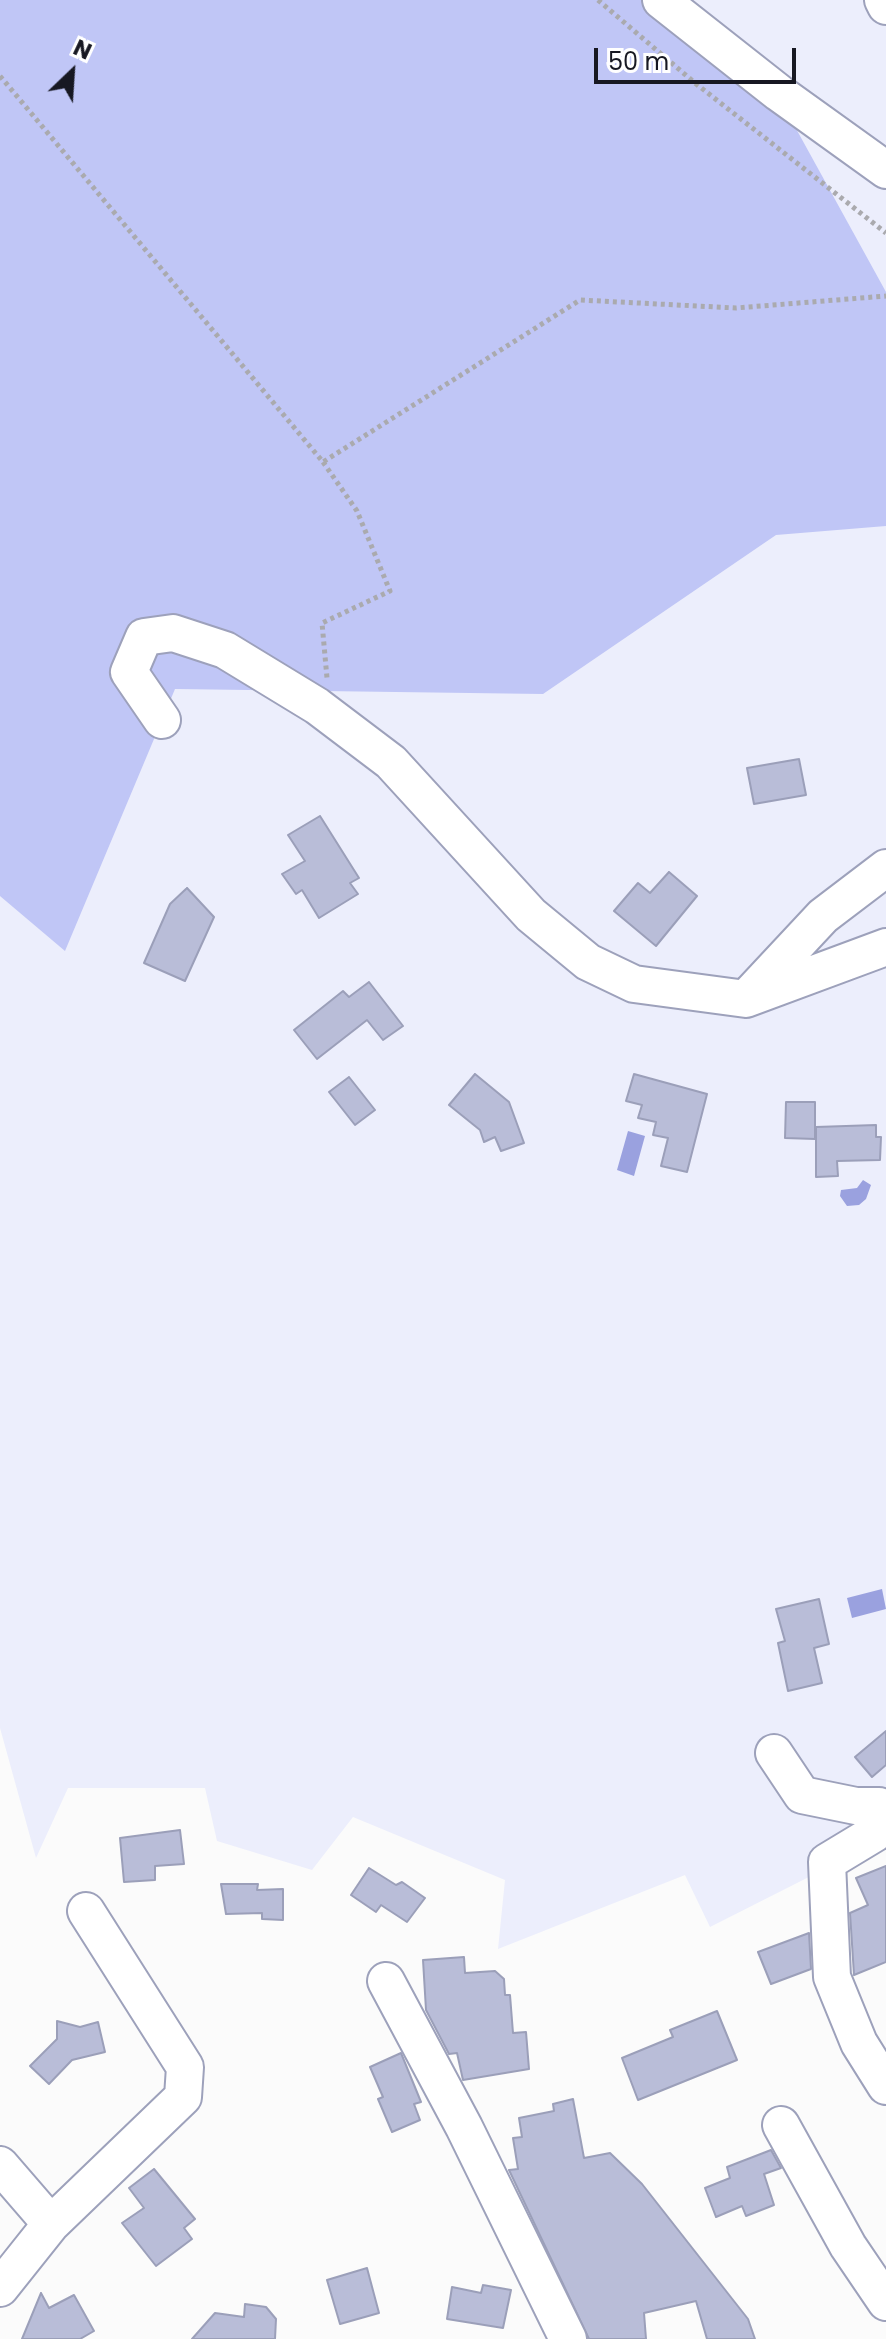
<!DOCTYPE html>
<style>
body{margin:0}
#map{position:relative;width:886px;height:2339px;overflow:hidden;background:#fbfbfb;font-family:Poppins,sans-serif}
canvas{display:block}
.north{position:absolute;left:32px;top:32px;width:80px;height:80px;-webkit-text-stroke:6px #fff;paint-order:stroke;rotate:25deg;font-size:22px;font-weight:700;line-height:32px;text-align:center;color:#171822}
.north::after{content:'';display:block;margin:auto;width:28px;height:36px;background:#171822;clip-path:polygon(50% 0,100% 100%,50% 72%,0 100%)}
.scale{position:absolute;left:594px;top:48px;width:202px;height:36px;box-sizing:border-box;border:4px solid #171822;border-top:0;padding-left:10px;font-size:24px;line-height:28px;white-space:nowrap;color:#171822;-webkit-text-stroke:6px #fff;paint-order:stroke}
</style>
<div id="map">
<canvas width="886" height="2339"></canvas>
<div class="north">N</div>
<div class="scale">50 m</div>
</div>
<script>
const context = document.querySelector('canvas').getContext('2d');
context.lineJoin = 'round';
function fill(path, color) { context.fillStyle = color; context.fill(path, 'evenodd'); }
const toPath = rows => new Path2D(rows.map(r => 'M' + r).join(''));
function stroke(path, color, width, dash) { context.strokeStyle = color; context.lineWidth = width; context.lineCap = dash ? 'butt' : 'round'; context.setLineDash(dash || []); context.stroke(path); }
const built = toPath([
 [0,0,886,0,886,1838,710,1927,685,1875,498,1949,505,1880,353,1817,312,1870,217,1841,205,1788,68,1788,36,1858,0,1728]
]);
const green = toPath([
 [0,0,651,0,783,105,886,292,886,526,776,535,543,694,175,689,65,951,0,896]
]);
const water = toPath([
 [628,1131,645,1136,634,1176,617,1170],
 [863,1180,871,1185,866,1199,859,1205,847,1206,840,1196,841,1190,857,1188],
 [882,1589,886,1609,852,1618,847,1598]
]);
const building = toPath([
 [799,759,806,795,754,804,747,768,799,759],
 [320,816,359,878,350,883,358,894,319,918,302,890,296,894,282,874,305,861,288,835,320,816],
 [669,872,697,896,656,946,614,911,638,883,650,893,669,872],
 [187,888,214,917,185,981,144,963,170,904,187,888],
 [369,982,403,1026,383,1040,367,1020,317,1059,294,1030,343,991,349,997,369,982],
 [475,1074,509,1102,524,1143,501,1151,495,1137,484,1142,480,1130,449,1105,475,1074],
 [634,1074,707,1094,687,1172,661,1166,668,1138,653,1135,656,1122,638,1118,642,1105,626,1101,634,1074],
 [349,1077,375,1110,355,1125,329,1092,349,1077],
 [786,1102,815,1102,815,1139,785,1138,786,1102],
 [876,1125,876,1137,881,1137,880,1160,837,1161,838,1176,816,1177,816,1127,876,1125],
 [819,1599,829,1644,814,1648,822,1683,788,1691,778,1643,785,1641,776,1609,819,1599],
 [886,1731,886,1765,872,1777,855,1757,886,1731],
 [180,1830,184,1864,155,1866,155,1880,124,1882,120,1838,180,1830],
 [886,1866,886,1962,854,1975,850,1913,868,1905,856,1878,886,1866],
 [369,1868,396,1885,402,1882,425,1898,407,1922,381,1905,376,1912,351,1895,369,1868],
 [221,1884,258,1884,257,1890,283,1889,283,1920,262,1919,262,1913,226,1914,221,1884],
 [809,1933,811,1969,771,1984,758,1952,809,1933],
 [464,1957,465,1973,495,1971,504,1979,505,1995,510,1995,513,2033,526,2032,529,2069,463,2080,457,2053,449,2054,426,2010,423,1960,464,1957],
 [717,2011,737,2060,638,2100,622,2058,673,2037,670,2030,717,2011],
 [57,2021,80,2027,98,2022,105,2052,72,2060,49,2084,30,2066,57,2039,57,2021],
 [401,2053,421,2102,414,2104,420,2120,392,2132,378,2099,383,2097,370,2067,401,2053],
 [573,2099,584,2158,610,2153,642,2184,748,2319,755,2339,707,2339,696,2301,644,2313,646,2339,589,2339,509,2170,518,2169,513,2138,522,2137,519,2118,554,2111,553,2104,573,2099],
 [771,2150,781,2168,764,2174,774,2205,746,2216,742,2206,716,2217,705,2188,730,2178,727,2167,771,2150],
 [154,2169,195,2219,184,2228,192,2239,156,2266,122,2223,144,2208,129,2188,154,2169],
 [367,2268,379,2313,340,2324,327,2280,367,2268],
 [483,2285,511,2290,503,2328,447,2319,452,2287,481,2293,483,2285],
 [41,2293,49,2308,74,2295,94,2331,80,2339,22,2339,41,2293],
 [245,2304,266,2307,276,2319,275,2339,192,2339,215,2313,244,2317,245,2304]
]);
const path = toPath([
 [598,0,695,83,886,233],
 [0,76,323,462,580,300,736,308,886,296],
 [323,462,357,511,390,591,322,623,327,678]
]);
const minor = toPath([
 [661,0,779,93,886,170],
 [883,0,886,6],
 [162,720,129,672,144,637,173,633,225,650,317,706,391,762,531,915,588,962,634,984,746,999,886,947],
 [752,992,823,916,886,868],
 [774,1753,802,1795,856,1806,879,1806,875,1833,827,1862,832,1977,859,2043,886,2086],
 [386,1981,464,2127,568,2339],
 [781,2125,848,2246,886,2302],
 [0,2165,51,2224],
 [0,2288,51,2224,183,2097,185,2067,86,1911]
]);
fill(built, '#eceefc');
fill(green, '#c0c6f6');
fill(water, '#9aa1df');
fill(building, '#b9bdd8');
stroke(building, '#9b9fb9', 2);
stroke(minor, '#9da1bb', 40);
stroke(path, '#aaaaae', 5, [4, 4]);
stroke(minor, '#fff', 36);
</script>
